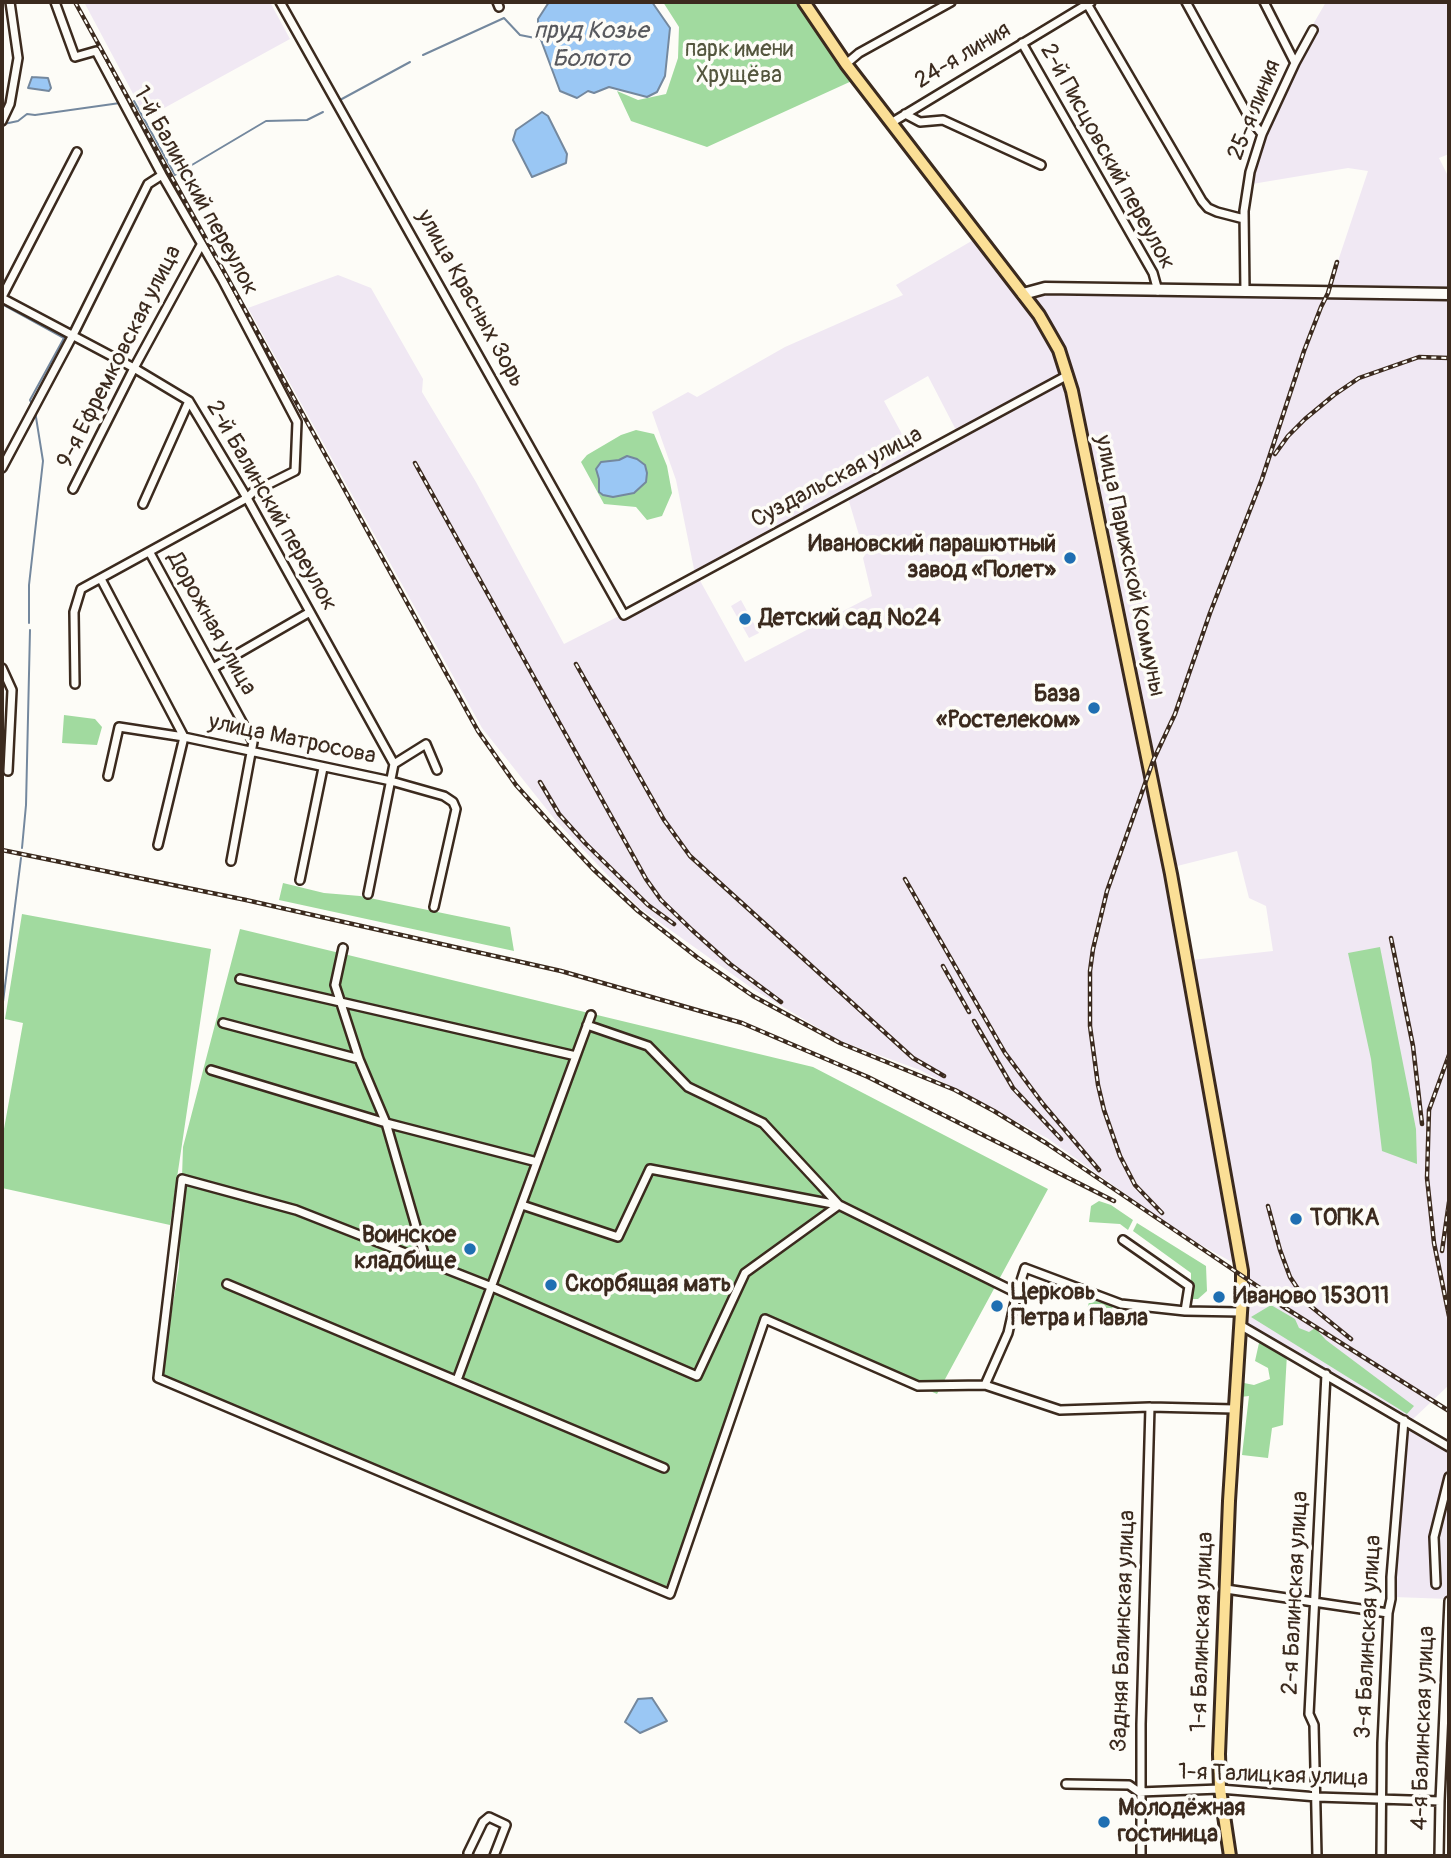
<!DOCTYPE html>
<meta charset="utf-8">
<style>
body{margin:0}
#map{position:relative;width:1451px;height:1858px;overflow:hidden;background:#fdfcf7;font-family:Pangolin,sans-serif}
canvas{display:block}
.frame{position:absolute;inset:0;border:4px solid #3b2a1e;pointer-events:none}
</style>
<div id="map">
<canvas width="1451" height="1858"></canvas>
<div class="frame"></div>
</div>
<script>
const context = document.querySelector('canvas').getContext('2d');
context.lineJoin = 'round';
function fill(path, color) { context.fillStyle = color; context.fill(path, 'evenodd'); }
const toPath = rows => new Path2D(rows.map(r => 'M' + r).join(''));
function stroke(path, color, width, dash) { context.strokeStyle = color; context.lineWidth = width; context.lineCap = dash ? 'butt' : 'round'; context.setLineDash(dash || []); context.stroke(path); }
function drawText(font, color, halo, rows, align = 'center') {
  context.font = font + ' Pangolin,sans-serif'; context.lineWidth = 7; context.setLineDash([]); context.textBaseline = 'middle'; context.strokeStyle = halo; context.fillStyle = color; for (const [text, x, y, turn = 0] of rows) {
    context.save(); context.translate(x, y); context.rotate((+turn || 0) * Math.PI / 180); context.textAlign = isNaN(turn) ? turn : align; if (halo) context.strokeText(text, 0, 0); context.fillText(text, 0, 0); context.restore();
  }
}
const built = toPath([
 [84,2,270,2,290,39,146,118],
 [1326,2,1449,2,1449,154,1439,158,1449,178,1449,288,1329,288,1368,171,1348,168,1246,185,1246,171,1263,121,1297,52],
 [975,239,1031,312,1053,347,1064,374,957,432,928,376,884,401,914,456,695,574,676,480,652,412,688,392,697,397,785,347,903,295,896,285],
 [338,275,371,288,423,379,422,392,476,482,564,644,621,615,626,618,698,577,745,662,872,596,863,558,865,555,848,498,1066,381,1148,771,1239,1266,1183,1235,1047,1138,920,1070,840,1041,753,989,638,907,556,821,482,728,248,308],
 [1033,292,1449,292,1449,1385,1412,1420,1242,1321,1244,1310,1211,1076,1192,960,1273,951,1266,906,1249,898,1237,851,1177,866,1076,381,1057,336,1034,303],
 [741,600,759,633,749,638,731,606],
 [1406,1424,1449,1450,1449,1599,1394,1597,1393,1575]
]);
const green = toPath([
 [663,2,797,2,854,80,707,147,631,121,617,91,638,100,666,94,678,58,679,27],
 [636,430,654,434,667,466,672,493,662,516,647,520,636,507,604,504,581,462,587,455,621,435],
 [64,715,95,719,102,727,97,745,62,743],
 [283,883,324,893,360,896,510,927,514,951,279,900],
 [22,914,211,949,170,1225,2,1188,2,1140,23,1023,5,1019],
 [240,929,813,1067,1048,1189,937,1394,765,1319,666,1587,161,1376,179,1267,183,1147],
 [1380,947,1416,1129,1417,1164,1382,1151,1371,1059,1348,953],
 [1099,1201,1111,1205,1133,1220,1128,1230,1120,1224,1089,1222,1091,1206],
 [1137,1223,1206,1266,1207,1291,1198,1299,1191,1299,1191,1273,1133,1231],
 [1090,1299,1113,1306,1110,1315,1087,1309],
 [1271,1305,1295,1319,1299,1328,1309,1332,1315,1328,1326,1340,1414,1406,1407,1414,1251,1317],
 [1259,1343,1269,1343,1287,1354,1283,1425,1272,1428,1268,1458,1242,1455,1249,1396,1240,1397,1239,1382,1254,1385,1270,1379,1268,1368,1255,1361],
 [1449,1646,1449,1778,1442,1776]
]);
const water = toPath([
 [549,2,652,2,670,28,665,76,657,92,647,97,609,87,594,93,588,91,577,98,560,91,538,32,538,19,549,2],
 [32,77,48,78,51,88,49,91,28,88,32,77],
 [542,112,548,116,567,154,566,163,532,177,513,140,516,130,542,112],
 [627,456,637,459,645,465,647,473,646,482,634,493,613,497,603,495,599,492,599,479,596,469,601,462,619,460,627,456],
 [652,1698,667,1721,640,1733,625,1722,638,1699,652,1698]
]);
const stream = toPath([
 [423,55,504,18,520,35,540,39],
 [340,100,410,62],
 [134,101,175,175,266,121,307,120,323,112],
 [2,128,4,124,18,121,27,114,35,115,120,103],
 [2,304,64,338,30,400,32,404],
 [29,623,29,585,43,461,35,411],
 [22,848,26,805,30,630],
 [2,1010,21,858]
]);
const street = toPath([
 [55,2,75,57,96,51,162,175,223,281,297,422,295,471,253,492,247,498,81,589,74,612,75,684],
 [280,2,624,615,1068,375],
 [497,2,499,7],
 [1086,2,1202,201,1208,208,1217,212,1244,219],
 [1186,2,1250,119,1262,134],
 [1264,2,1295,63],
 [1022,43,1153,273,1158,291],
 [846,64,859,53,951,2],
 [905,114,920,122,943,120,1041,165],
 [2,121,10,104,18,58,10,2],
 [891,123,1091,2],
 [1245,292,1244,211,1250,172,1262,134,1295,63,1313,30],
 [2,297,77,152],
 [2,298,134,368,189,401,247,498,394,764,368,894],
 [2,468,73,335,148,184,162,175],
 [73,489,134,368,201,245],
 [143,504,189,401],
 [150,553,253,742,231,861],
 [101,579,184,737,158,845],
 [2,668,12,690,8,771],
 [213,668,310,612],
 [394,764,426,744,437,770],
 [108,776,119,727,184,737,391,781,444,796,453,802,456,809,434,907],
 [300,880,323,768],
 [343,948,335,985,359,1059,386,1123,426,1261],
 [240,979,576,1056],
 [223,1023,359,1059],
 [587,1025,648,1046,688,1087,763,1123,839,1205,1017,1293],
 [211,1070,386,1123,537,1162],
 [522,1205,618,1237,650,1169,838,1205],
 [839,1205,745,1273,697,1376,492,1287,296,1210,182,1179,158,1378,670,1594,765,1319,918,1386,985,1385],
 [1123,1240,1189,1286,1185,1311],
 [227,1284,664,1468],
 [1240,1325,1449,1447],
 [457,1380,591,1015],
 [1234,1409,1150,1407,1060,1410,985,1385,1008,1333,1017,1293,1025,1268,1121,1304,1185,1311,1241,1312],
 [1436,1584,1434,1537,1449,1477],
 [1226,1589,1388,1613],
 [1066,1784,1129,1785,1139,1792,1220,1789,1317,1797,1440,1801],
 [469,1856,468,1853,483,1822,489,1817,506,1825,494,1856],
 [1141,1856,1141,1724,1150,1407],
 [1317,1856,1314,1725,1309,1714,1326,1374],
 [1381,1856,1382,1743,1388,1613,1391,1599,1391,1577,1404,1420],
 [1439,1856,1440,1801,1449,1601]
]);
const secondary = toPath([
 [1023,294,1045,288,1449,294]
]);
const primary = toPath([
 [804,2,846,64,1039,315,1059,350,1072,391,1171,874,1242,1271,1242,1297,1229,1501,1219,1754,1220,1789,1230,1856]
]);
const rail = toPath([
 [75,2,478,731,516,785,551,824,593,869,638,911,698,958,753,996,840,1043,955,1090,994,1111,1046,1143,1269,1294],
 [1275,454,1288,436,1305,419,1334,395,1359,378,1419,357,1449,358],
 [415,463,646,879,661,900,692,930,730,964,781,1002],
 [576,664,664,820,690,856,913,1058,944,1076],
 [540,782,559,814,585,843,648,905,674,924],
 [2,850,246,900,561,971,742,1023,868,1077,1114,1201],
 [905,879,1005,1053,1043,1104,1099,1170],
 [1391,938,1413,1046,1422,1124],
 [943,966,969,1012],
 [974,1021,1013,1088,1061,1139],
 [1449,1055,1429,1110,1427,1178,1434,1243,1449,1316],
 [1268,1206,1280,1250,1290,1277,1308,1304,1351,1339],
 [1162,1213,1135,1185,1120,1156,1104,1110,1098,1085,1090,1026,1090,971,1093,949,1107,891,1153,761,1175,714,1210,613,1262,479,1304,351,1321,307,1328,293,1337,262],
 [1442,1251,1449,1202],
 [1260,1292,1449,1411]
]);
const markers = [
 [1070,558,7,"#1f6fb2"],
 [745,619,7,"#1f6fb2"],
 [1094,708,7,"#1f6fb2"],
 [1296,1219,7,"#1f6fb2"],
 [470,1249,7,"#1f6fb2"],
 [551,1285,7,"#1f6fb2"],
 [1219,1297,7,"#1f6fb2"],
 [997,1306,7,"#1f6fb2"],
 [1104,1822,7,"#1f6fb2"]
];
const parkNames = [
 ["парк имени",739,50],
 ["Хрущёва",739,76]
];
const streetNames = [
 ["24-я линия",963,56,-31],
 ["25-я линия",1255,110,-68],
 ["2-й Писцовский переулок",1107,157,61],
 ["1-й Балинский переулок",195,191,61],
 ["улица Красных Зорь",470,299,61],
 ["9-я Ефремковская улица",120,357,-63],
 ["Суздальская улица",837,478,-28],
 ["2-й Балинский переулок",271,506,60],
 ["улица Парижской Коммуны",1129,566,78],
 ["Дорожная улица",211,624,61],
 ["улица Матросова",292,740,12],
 ["2-я Балинская улица",1296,1593,-87],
 ["Задняя Балинская улица",1124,1631,-88],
 ["1-я Балинская улица",1203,1632,-88],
 ["3-я Балинская улица",1369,1637,-87],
 ["4-я Балинская улица",1424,1728,-88],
 ["1-я Талицкая улица",1273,1776,2]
];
const poiNames = [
 ["Ивановский парашютный",1056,545,"right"],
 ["завод «Полет»",1056,571,"right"],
 ["Детский сад №24",759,619],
 ["База",1080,695,"right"],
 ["«Ростелеком»",1080,721,"right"],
 ["ТОПКА",1310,1219],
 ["Воинское",456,1236,"right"],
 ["кладбище",456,1262,"right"],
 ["Скорбящая мать",565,1285],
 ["Церковь",1011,1293],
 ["Петра и Павла",1011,1319],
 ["Иваново 153011",1233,1297],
 ["Молодёжная",1118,1809],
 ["гостиница",1118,1835]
];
const waterNames = [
 ["пруд Козье",591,32],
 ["Болото",591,60]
];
fill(built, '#f0e8f3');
fill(green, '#a1da9f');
fill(water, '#9ac7f4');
stroke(water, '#74889e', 2);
stroke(stream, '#74889e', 2);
stroke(street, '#3b2a1e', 12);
stroke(secondary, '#3b2a1e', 15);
stroke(primary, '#3b2a1e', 16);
stroke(street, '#fdfcf7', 7);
stroke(secondary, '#fdfcf7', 10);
stroke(primary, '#fbdf96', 10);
stroke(rail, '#3b2a1e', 4.5);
stroke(rail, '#fdfcf7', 2, [5]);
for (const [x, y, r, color] of markers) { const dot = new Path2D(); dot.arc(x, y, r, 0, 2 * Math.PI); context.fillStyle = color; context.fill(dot); stroke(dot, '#fdfcf7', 2.5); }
drawText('23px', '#54563e', '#fdfcf7', parkNames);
drawText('23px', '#3b2a1e', '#fdfcf7', streetNames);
drawText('bold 23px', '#3b2a1e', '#fdfcf7', poiNames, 'left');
drawText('italic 24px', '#58595e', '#fdfcf7', waterNames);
</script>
